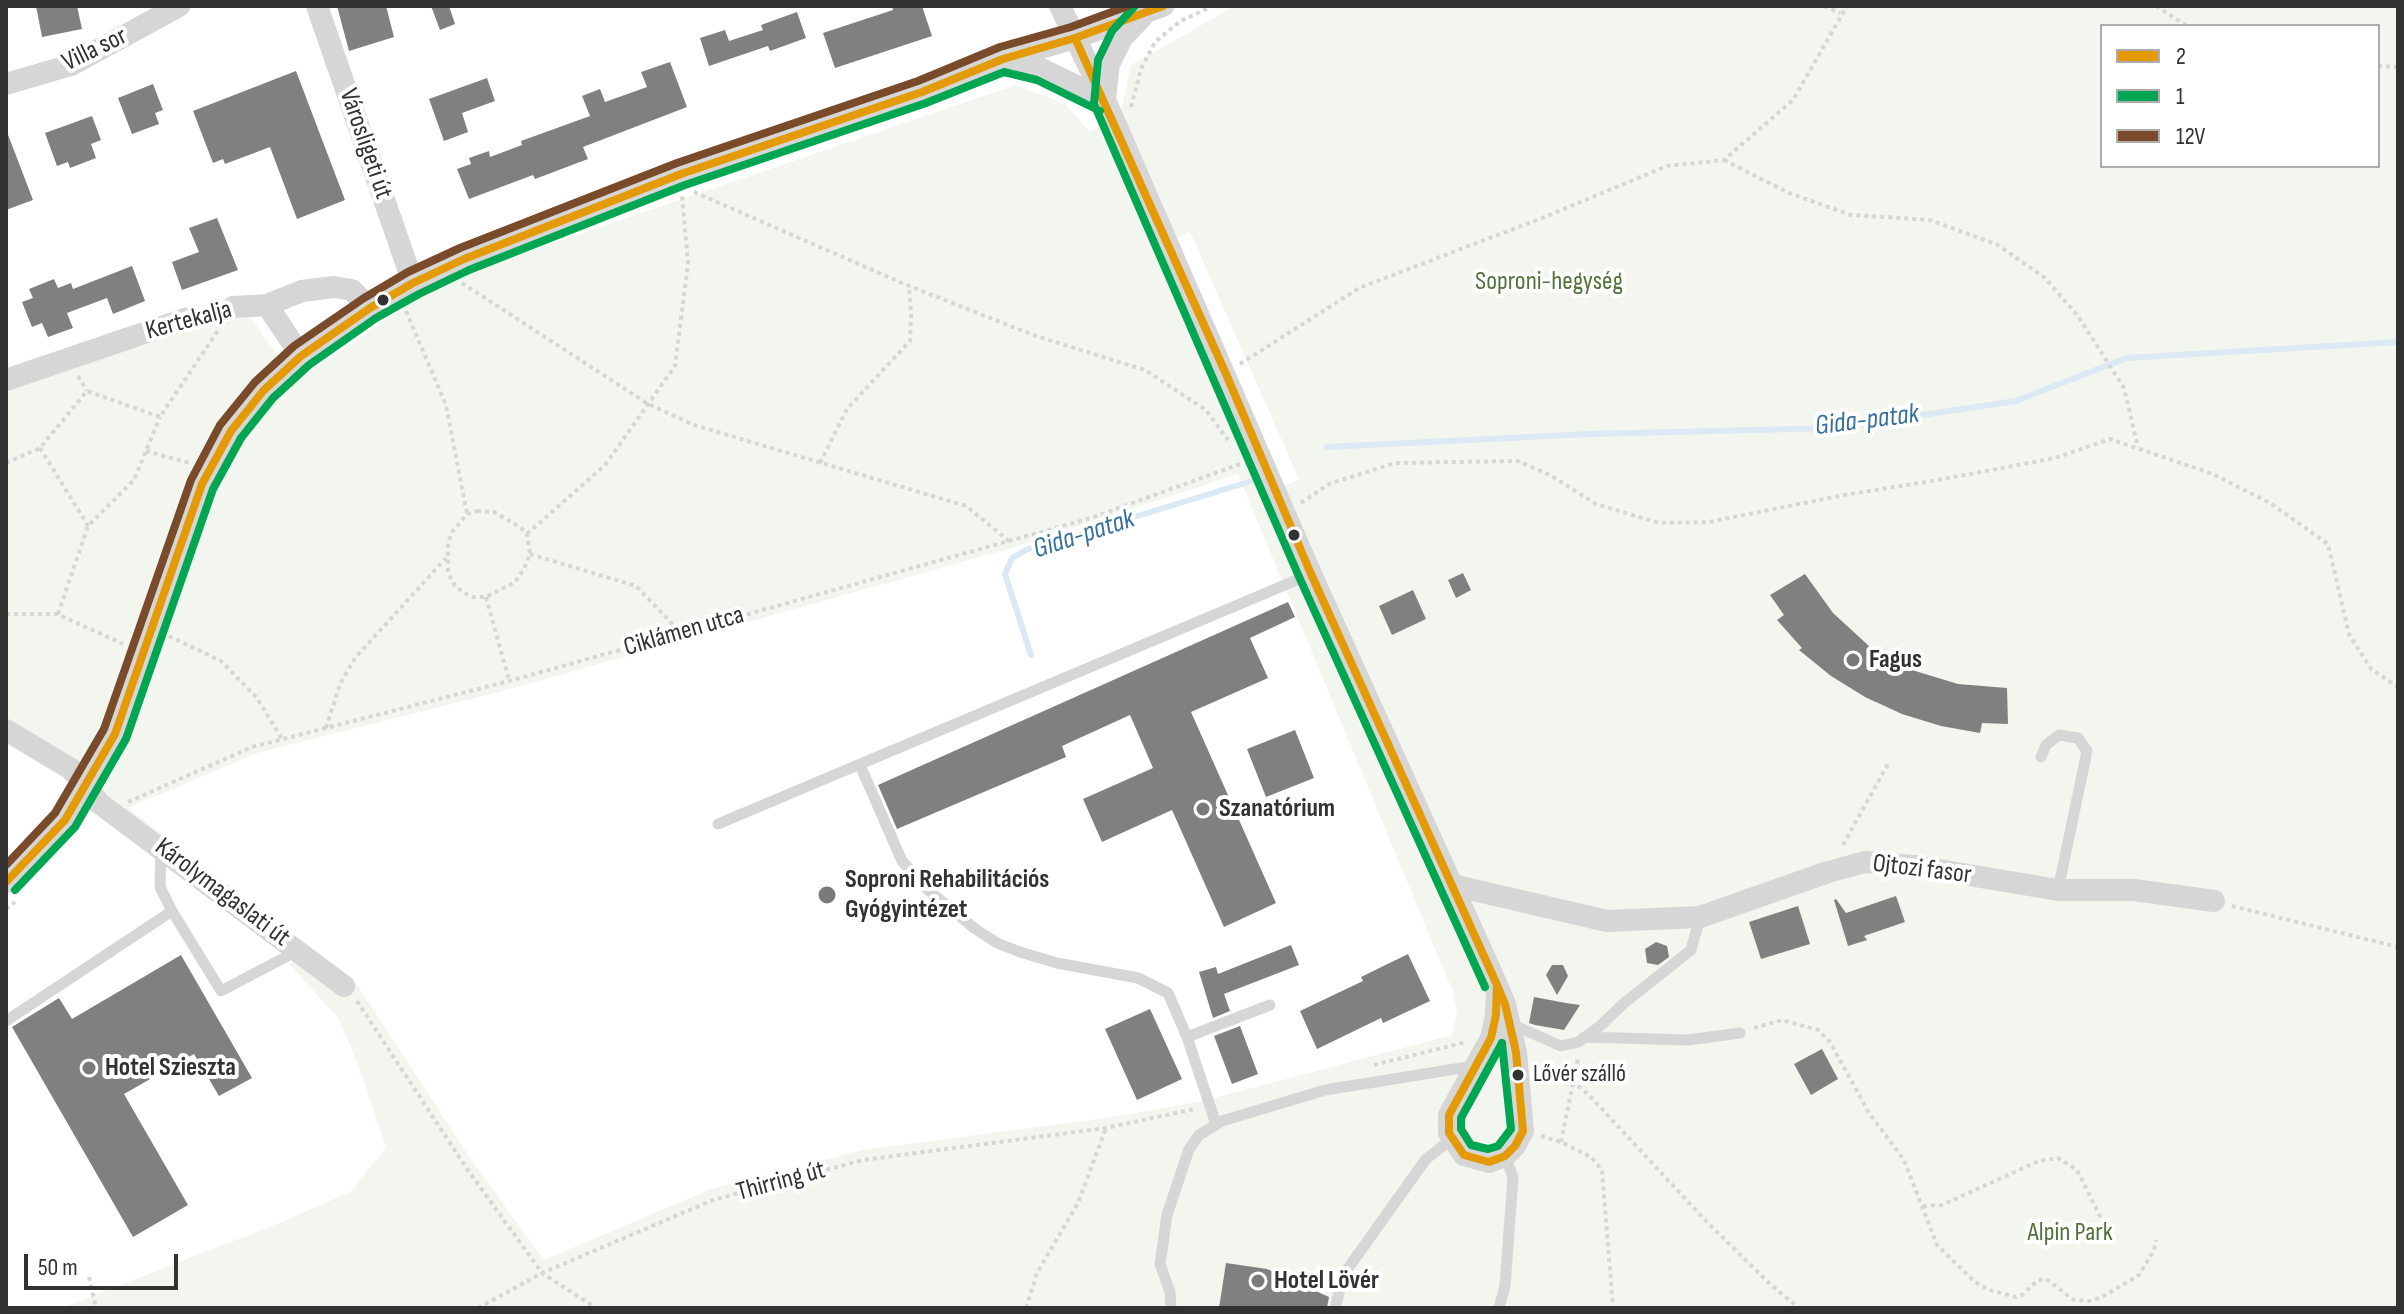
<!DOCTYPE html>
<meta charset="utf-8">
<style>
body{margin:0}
#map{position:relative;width:2404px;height:1314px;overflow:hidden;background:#fff;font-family:"Sofia Sans Condensed",sans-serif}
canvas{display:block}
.frame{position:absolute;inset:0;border:8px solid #323232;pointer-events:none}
.legend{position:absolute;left:2100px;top:24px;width:280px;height:144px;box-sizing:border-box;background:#fff;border:2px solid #adadad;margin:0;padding:10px 14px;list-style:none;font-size:24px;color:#323232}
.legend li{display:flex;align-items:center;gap:16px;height:40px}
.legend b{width:40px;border:2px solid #adadad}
.scale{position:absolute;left:24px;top:1254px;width:154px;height:36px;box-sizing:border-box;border:4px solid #323232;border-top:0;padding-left:10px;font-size:24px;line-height:28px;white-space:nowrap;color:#323232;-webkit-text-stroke:6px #fff;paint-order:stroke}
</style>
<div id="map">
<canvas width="2404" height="1314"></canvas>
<div class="frame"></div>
<ul class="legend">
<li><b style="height:10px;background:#e39a05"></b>2</li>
<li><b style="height:10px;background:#00a651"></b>1</li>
<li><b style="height:10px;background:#7a4b2a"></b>12V</li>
</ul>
<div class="scale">50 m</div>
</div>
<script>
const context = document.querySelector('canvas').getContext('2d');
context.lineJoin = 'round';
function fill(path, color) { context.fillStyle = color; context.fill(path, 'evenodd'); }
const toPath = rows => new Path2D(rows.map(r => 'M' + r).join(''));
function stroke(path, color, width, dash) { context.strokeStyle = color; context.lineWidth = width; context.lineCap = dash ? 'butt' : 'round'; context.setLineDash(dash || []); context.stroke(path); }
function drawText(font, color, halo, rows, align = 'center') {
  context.font = font + ' "Sofia Sans Condensed",sans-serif'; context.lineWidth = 8; context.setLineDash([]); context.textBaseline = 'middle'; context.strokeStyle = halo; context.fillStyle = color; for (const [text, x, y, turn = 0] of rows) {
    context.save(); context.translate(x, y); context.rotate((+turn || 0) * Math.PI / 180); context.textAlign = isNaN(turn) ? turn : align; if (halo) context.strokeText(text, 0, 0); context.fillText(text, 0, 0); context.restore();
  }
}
const green = toPath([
 [1235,6,2398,6,2398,1308,62,1308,282,1222,350,1192,386,1148,360,1069,339,1019,290,965,302,948,6,724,6,391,167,334,246,311,296,381,409,304,454,277,1016,85,1065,104,1090,132,1120,116,1131,65],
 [2102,26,2378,26,2378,166,2102,166],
 [1190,232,1299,479,1280,489,1171,241],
 [1238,474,1453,992,1457,1011,1452,1035,1203,1101,1107,1118,862,1150,711,1189,544,1260,474,1164,355,982,128,808,257,753,510,689,1012,548]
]);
const stream = toPath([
 [1327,447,1590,434,1834,428,2016,401,2126,358,2398,342],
 [1031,655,1005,574,1012,558,1026,550,1252,481]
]);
const building = toPath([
 [36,6,77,6,82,29,42,37],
 [337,6,386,6,394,37,349,51],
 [431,6,449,6,455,24,440,30],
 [892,6,922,6,932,36,835,68,823,33,893,10],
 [797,12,806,38,770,51,768,46,709,66,700,38,725,30,729,41,763,30,761,25],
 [670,62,687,107,583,147,588,159,535,179,533,175,469,199,457,169,471,164,469,158,489,151,490,157,522,145,521,141,590,116,582,96,600,89,605,102,647,87,641,72],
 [296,71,345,200,297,219,270,147,225,164,223,159,213,163,193,111],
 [487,78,495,101,462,113,468,132,444,141,429,99],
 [153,84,163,110,155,113,159,124,132,134,118,98],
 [92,116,101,140,91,144,96,158,70,168,68,162,57,166,45,133],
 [7,132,33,200,6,210,6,133],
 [217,218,238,270,182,290,172,262,199,252,189,228],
 [132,266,145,301,113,314,107,298,67,313,73,328,48,337,42,323,32,327,22,302,33,298,29,289,54,279,58,288,71,283,73,289],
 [1463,573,1471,590,1456,598,1448,580],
 [1805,574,1833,613,1869,646,1912,670,1958,684,2007,688,2008,724,1982,723,1980,733,1941,726,1902,714,1865,697,1831,676,1799,650,1802,648,1777,620,1784,615,1770,595],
 [1413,590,1426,619,1392,635,1379,606],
 [1288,602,1295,617,1250,638,1268,678,1191,712,1276,903,1224,927,1172,810,1102,842,1083,799,1153,768,1130,715,1062,746,1066,757,897,829,878,785],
 [1295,730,1314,778,1266,797,1247,749],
 [1896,896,1905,922,1864,936,1867,940,1848,946,1834,900,1836,899,1846,913],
 [1798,906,1810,944,1761,959,1749,922],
 [1656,942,1667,946,1669,957,1658,965,1647,963,1645,949],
 [1291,945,1299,965,1224,994,1230,1011,1213,1018,1199,972,1216,967,1218,974],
 [1408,954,1430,1001,1383,1023,1381,1018,1317,1049,1300,1011,1363,981,1361,977],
 [181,955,252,1078,219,1096,194,1054,124,1094,188,1205,133,1237,12,1027,59,998,72,1019],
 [1552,965,1563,965,1568,976,1557,995,1546,975],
 [1534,997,1566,1003,1580,1005,1564,1030,1535,1025,1529,1023],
 [1150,1009,1182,1079,1137,1100,1105,1029],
 [1240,1026,1258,1074,1232,1084,1214,1036],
 [1822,1049,1838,1079,1811,1095,1794,1064],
 [1226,1263,1267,1269,1329,1297,1327,1308,1219,1308]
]);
const path = toPath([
 [1824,6,1840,13],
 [2156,6,2187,26],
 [2378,66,2398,67],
 [1131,107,1141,69,1155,42,1179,22,1212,6],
 [1724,160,1789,193,1851,215,1930,220,1998,245,2045,278,2078,316,2124,388,2138,447],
 [694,192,909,286,1036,336,1145,370,1206,410,1228,440],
 [462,283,648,404,694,425,966,506,1009,541],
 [406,311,446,405,467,514],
 [1240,364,1359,288,1542,218,1667,166,1724,160,1793,100,1847,6],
 [78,376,87,391],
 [40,448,88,526],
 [146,451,190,463],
 [6,463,40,448,87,391,160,417,223,323],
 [820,463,847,409,910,341,911,315,909,286],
 [1301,503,1329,484,1395,463,1518,461,1550,475,1596,504,1659,523,1709,522,1844,495,1938,480,2055,458,2110,439,2213,474,2270,503,2328,544,2349,634,2371,669,2398,687],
 [477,511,494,512,520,527,527,534,530,554,524,569,515,582,486,597,473,597,464,593,455,586,448,573,448,543,452,532,467,514,477,511],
 [527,534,605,465,675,366,688,264,682,196],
 [530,554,636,586,681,633],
 [486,597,509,680],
 [6,614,57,614,123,644],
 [58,614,88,526,134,480,160,417],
 [169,636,221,661,257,698,282,739],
 [326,728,340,684,355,658,446,558],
 [128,802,252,747,509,681,1091,518,1240,464],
 [1843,845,1888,764],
 [2232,906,2398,947],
 [6,909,15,902],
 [357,1001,465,1166,542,1273,596,1308],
 [1754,1028,1782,1020,1818,1030,1830,1042,1869,1113,1904,1160,1937,1245,1975,1282,1989,1290,2016,1297,2022,1295,2038,1280,2046,1279,2074,1300,2090,1301,2102,1297,2139,1275,2154,1250,2156,1240],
 [1536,1063,1571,1080,1589,1095,1703,1218,1771,1285,1799,1308],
 [1374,1065,1466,1042],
 [1541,1136,1561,1142,1591,1157,1602,1170,1613,1308],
 [1561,1142,1578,1058],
 [1923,1206,1942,1205,2039,1161,2058,1158,2077,1170,2105,1226],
 [89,1277,96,1308],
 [478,1308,542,1273,713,1200,863,1160,1106,1128,1194,1109],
 [1026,1308,1037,1273,1078,1203,1106,1128]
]);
const lane = toPath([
 [2041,757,2046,745,2059,735,2078,738,2087,751,2058,890],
 [860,765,902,861,927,889,974,928,997,943,1020,952,1057,963,1138,978,1168,993,1187,1037,1216,1124],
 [718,824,1311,574],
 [161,848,160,887,172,911],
 [6,1021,172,911,221,991,297,951],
 [1511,1024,1561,1046,1578,1042,1599,1027,1623,1004,1691,950,1700,917],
 [1187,1037,1270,1005],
 [1584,1037,1688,1040,1740,1033],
 [1171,1308,1170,1292,1160,1264,1167,1215,1189,1149,1199,1135,1222,1121,1325,1090,1474,1066],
 [1335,1308,1344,1274,1426,1159,1452,1139],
 [1499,1308,1505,1286,1513,1177,1505,1156]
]);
const street = toPath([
 [317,6,413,283],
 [1060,6,1105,100,1311,574,1452,885,1497,985,1505,1004,1516,1052,1523,1131,1515,1146,1505,1156,1489,1162,1464,1155,1449,1133,1449,1115,1491,1038,1496,1015,1497,985],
 [1004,59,1041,69,1105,100],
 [6,84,71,65,179,6],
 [1105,99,1109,64,1122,38,1142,17],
 [267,305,301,356],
 [233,307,267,305,302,291,334,287,352,290,370,308],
 [6,380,188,318],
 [6,730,71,769,99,803,344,986],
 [6,882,65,820,115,734,202,484,231,431,264,390,301,356,370,308,413,283,464,259,681,174,922,92,1003,59,1075,38,1163,6],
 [1452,885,1607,921,1700,917,1828,872,1865,862,1915,866,2058,890,2134,890,2214,901]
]);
const bus1 = toPath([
 [1075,38,1226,374,1311,574,1497,985],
 [6,882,65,820,115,734,202,484,231,431,264,390,301,356,370,308,413,283,464,259,681,174,922,92,1003,59,1075,38,1163,6],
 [1497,985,1505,1004,1516,1052,1523,1131,1515,1146,1505,1156,1489,1162,1464,1155,1449,1133,1449,1115,1491,1038,1496,1015,1497,985]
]);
const bus2 = toPath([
 [1135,6,1112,31,1098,60,1094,104,1300,579,1485,987],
 [15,890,75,827,126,739,213,489,241,438,273,398,309,365,376,318,419,294,469,270,685,185,926,103,1004,72,1037,80,1100,111],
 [1502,1043,1511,1129,1498,1146,1488,1149,1471,1145,1461,1129,1461,1118,1502,1043]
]);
const bus3 = toPath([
 [6,865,55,813,104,729,191,480,220,425,255,382,294,346,364,298,408,272,460,248,677,163,918,81,1000,47,1071,27,1128,6]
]);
const markers = [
 [383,300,7,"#323232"],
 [1294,535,7,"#323232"],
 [1853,660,8,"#7a7a7a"],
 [1203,809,8,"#7a7a7a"],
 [827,895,10,"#7a7a7a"],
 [89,1068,8,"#7a7a7a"],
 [1518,1075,7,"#323232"],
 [1258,1281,8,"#7a7a7a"]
];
const busNames = [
 ["Lővér szálló",1533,1075]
];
const streetNames = [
 ["Villa sor",95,50,-26],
 ["Városligeti út",365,144,71],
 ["Kertekalja",189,321,-15],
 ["Ciklámen utca",684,632,-16],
 ["Ojtozi fasor",1922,870,7],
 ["Károlymagaslati út",222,893,37],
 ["Thirring út",781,1182,-15]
];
const parkNames = [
 ["Soproni-hegység",1549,282],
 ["Alpin Park",2070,1233]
];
const poiNames = [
 ["Fagus",1869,660],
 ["Szanatórium",1219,809],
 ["Soproni Rehabilitációs",845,880],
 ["Gyógyintézet",845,910],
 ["Hotel Szieszta",105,1068],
 ["Hotel Lövér",1274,1281]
];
const waterNames = [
 ["Gida-patak",1867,421,-7],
 ["Gida-patak",1084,535,-18]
];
fill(green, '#f2f6ee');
stroke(stream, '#dbe9f4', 6);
fill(building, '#808080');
stroke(path, '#d6d6d6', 4, [4, 4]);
stroke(lane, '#d6d6d6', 11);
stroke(street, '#d6d6d6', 22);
stroke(bus1, '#e39a05', 8);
stroke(bus2, '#00a651', 8);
stroke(bus3, '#7a4b2a', 8);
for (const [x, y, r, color] of markers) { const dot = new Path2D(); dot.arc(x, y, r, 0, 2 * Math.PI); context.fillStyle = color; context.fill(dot); stroke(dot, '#fff', 3); }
drawText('24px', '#323232', '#fff', busNames, 'left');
drawText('26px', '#323232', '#fff', streetNames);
drawText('26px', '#51733a', '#fff', parkNames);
drawText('bold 26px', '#323232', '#fff', poiNames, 'left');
drawText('italic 28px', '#376f9d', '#fff', waterNames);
</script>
